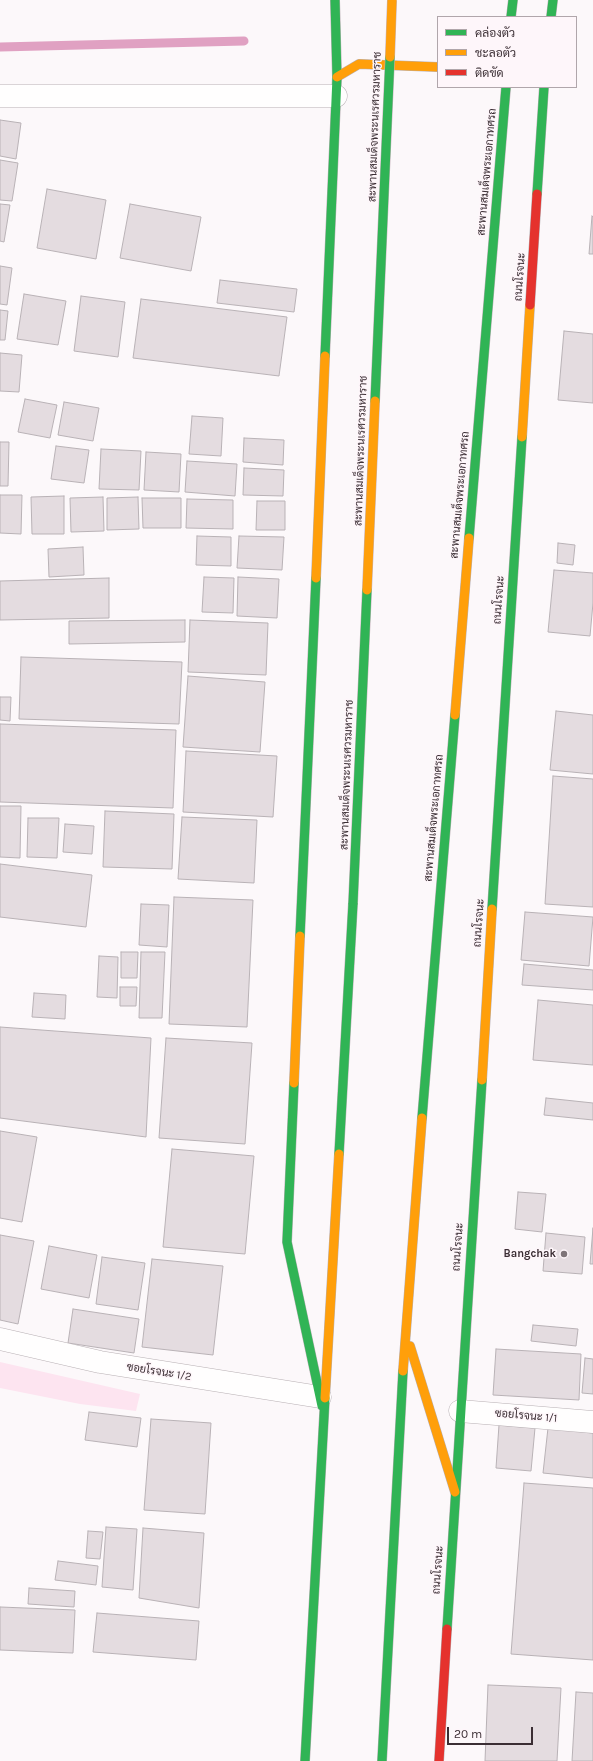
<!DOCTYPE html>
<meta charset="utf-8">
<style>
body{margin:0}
#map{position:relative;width:593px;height:1761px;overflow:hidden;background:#fcf8fa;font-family:Karla,Sarabun,sans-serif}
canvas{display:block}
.legend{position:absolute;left:437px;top:16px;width:140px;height:72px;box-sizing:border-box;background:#fef6fa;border:1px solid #b0a6ab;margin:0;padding:5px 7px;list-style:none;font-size:12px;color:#3b2e34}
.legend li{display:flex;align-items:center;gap:8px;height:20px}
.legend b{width:20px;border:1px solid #b0a6ab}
.scale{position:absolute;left:447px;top:1727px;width:86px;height:18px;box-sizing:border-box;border:2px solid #3b2e34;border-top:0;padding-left:5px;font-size:12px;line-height:14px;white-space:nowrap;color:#3b2e34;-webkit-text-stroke:3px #fef6fa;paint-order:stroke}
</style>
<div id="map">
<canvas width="593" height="1761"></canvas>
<ul class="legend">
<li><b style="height:5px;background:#30b455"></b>คล่องตัว</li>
<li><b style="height:5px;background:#ff9f0a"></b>ชะลอตัว</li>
<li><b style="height:5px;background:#e5322d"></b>ติดขัด</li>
</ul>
<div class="scale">20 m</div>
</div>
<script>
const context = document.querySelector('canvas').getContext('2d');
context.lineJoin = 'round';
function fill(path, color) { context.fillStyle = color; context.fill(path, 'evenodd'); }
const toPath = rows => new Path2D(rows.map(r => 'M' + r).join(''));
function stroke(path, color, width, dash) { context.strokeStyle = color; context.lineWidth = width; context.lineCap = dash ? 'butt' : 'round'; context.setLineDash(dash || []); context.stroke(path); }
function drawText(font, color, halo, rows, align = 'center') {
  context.font = font + ' Karla,Sarabun,sans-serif'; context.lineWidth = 3; context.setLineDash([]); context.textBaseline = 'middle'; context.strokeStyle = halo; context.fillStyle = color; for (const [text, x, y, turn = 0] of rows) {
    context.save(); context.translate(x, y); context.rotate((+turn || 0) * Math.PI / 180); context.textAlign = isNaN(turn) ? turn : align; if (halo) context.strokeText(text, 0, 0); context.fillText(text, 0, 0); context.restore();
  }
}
const green = toPath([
 [0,1362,140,1394,136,1411,80,1404,0,1388]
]);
const stream = toPath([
 [0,47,244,41]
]);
const building = toPath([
 [0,120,21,123,16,159,0,156,0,120],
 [0,160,18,163,12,201,0,200,0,160],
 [47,189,106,200,96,259,37,248,47,189],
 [0,204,10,205,4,242,0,241,0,204],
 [130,204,201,217,191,271,120,258,130,204],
 [592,216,593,217,593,254,589,254,592,216],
 [0,266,12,268,7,305,0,304,0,266],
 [220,280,297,289,294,312,217,303,220,280],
 [24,294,66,301,58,345,17,339,24,294],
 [81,296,125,302,118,357,74,351,81,296],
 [141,299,287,317,279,376,133,358,141,299],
 [0,310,8,311,5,340,0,340,0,310],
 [564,331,593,334,593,403,558,400,564,331],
 [0,353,22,355,19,392,0,391,0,353],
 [25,399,57,405,50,438,18,432,25,399],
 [64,402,99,408,93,441,58,435,64,402],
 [192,416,223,418,221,456,189,454,192,416],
 [244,438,284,440,283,465,243,462,244,438],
 [0,442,9,442,8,486,0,486,0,442],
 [56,446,89,450,84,483,51,479,56,446],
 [101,449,141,451,139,490,99,489,101,449],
 [146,452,181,454,179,492,144,490,146,452],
 [187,461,237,464,235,496,185,492,187,461],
 [244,468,284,470,283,496,243,495,244,468],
 [0,495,22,495,21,534,0,533,0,495],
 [64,496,64,534,32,534,31,497,64,496],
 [103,497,104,531,71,532,70,498,103,497],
 [138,497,139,529,107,530,107,498,138,497],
 [142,498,181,498,181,528,143,528,142,498],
 [187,499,233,500,233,529,186,528,187,499],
 [257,501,285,501,285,530,256,530,257,501],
 [197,536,231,537,231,566,196,565,197,536],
 [239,536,284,537,282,570,237,568,239,536],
 [558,543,575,545,573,565,557,563,558,543],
 [83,547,84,575,49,577,48,549,83,547],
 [554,570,593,573,593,603,590,636,548,632,554,570],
 [204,577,234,578,233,613,202,612,204,577],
 [238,577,279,579,277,618,237,616,238,577],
 [109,578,109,618,0,620,0,581,109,578],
 [185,620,185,642,69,644,69,621,185,620],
 [190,620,268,623,266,675,188,672,190,620],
 [21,657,182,662,179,724,19,719,21,657],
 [188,676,265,682,260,752,183,747,188,676],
 [0,697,11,697,10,721,0,720,0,697],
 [556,711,593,715,593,774,550,770,556,711],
 [0,724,176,730,173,808,0,802,0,724],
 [186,751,277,756,273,817,183,812,186,751],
 [553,776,593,779,593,907,545,904,553,776],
 [0,806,21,806,20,858,0,857,0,806],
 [105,811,174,814,172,869,103,867,105,811],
 [182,817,257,820,254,883,178,879,182,817],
 [28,818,59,818,57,858,27,857,28,818],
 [65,824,94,826,92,854,63,852,65,824],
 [0,864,92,875,86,927,0,917,0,864],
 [174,897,253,900,247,1027,169,1024,174,897],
 [141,904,169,905,167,947,139,945,141,904],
 [525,912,593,917,589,966,521,960,525,912],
 [121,952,138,952,137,978,121,978,121,952],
 [141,952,165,952,162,1018,139,1018,141,952],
 [99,956,118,957,117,998,97,997,99,956],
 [524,964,593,970,593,990,522,985,524,964],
 [120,987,137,987,136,1006,120,1006,120,987],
 [34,993,66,995,65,1019,32,1017,34,993],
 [538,1000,593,1005,593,1065,533,1060,538,1000],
 [0,1027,151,1038,146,1137,0,1118,0,1027],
 [166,1038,252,1043,245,1144,159,1138,166,1038],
 [546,1098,593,1103,593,1120,544,1115,546,1098],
 [0,1131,37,1137,22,1222,0,1218,0,1131],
 [172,1149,254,1156,245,1254,163,1247,172,1149],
 [518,1192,546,1194,542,1232,515,1229,518,1192],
 [593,1228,593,1264,590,1264,593,1228],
 [546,1233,585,1237,582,1274,543,1271,546,1233],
 [0,1235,34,1241,18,1324,0,1320,0,1235],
 [49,1246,97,1255,89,1298,41,1289,49,1246],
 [102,1257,145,1263,138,1310,96,1304,102,1257],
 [152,1259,223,1266,213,1355,142,1347,152,1259],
 [73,1309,139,1319,134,1353,68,1343,73,1309],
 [533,1325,578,1329,576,1346,531,1341,533,1325],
 [496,1349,581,1354,579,1400,493,1395,496,1349],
 [585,1358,593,1359,593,1394,582,1393,585,1358],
 [89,1412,141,1418,137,1447,85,1440,89,1412],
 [151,1419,211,1423,205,1514,144,1510,151,1419],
 [499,1425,535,1428,531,1471,496,1468,499,1425],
 [548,1428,593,1433,593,1478,543,1473,548,1428],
 [524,1483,593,1488,593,1660,511,1654,524,1483],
 [106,1527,137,1529,133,1590,102,1587,106,1527],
 [143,1528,204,1533,199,1608,139,1598,143,1528],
 [88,1531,103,1532,100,1559,86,1558,88,1531],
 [58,1561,98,1566,96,1585,55,1580,58,1561],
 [29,1588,75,1591,74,1607,28,1604,29,1588],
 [0,1607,75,1610,73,1653,0,1650,0,1607],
 [97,1613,199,1621,196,1660,93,1652,97,1613],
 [488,1685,561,1688,557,1761,485,1761,488,1685],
 [576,1692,593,1693,593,1761,572,1761,576,1692]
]);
const street = toPath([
 [0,96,336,96],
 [0,1339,100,1362,320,1397],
 [460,1411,593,1422]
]);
const fast = toPath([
 [511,17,513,0],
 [551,17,553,0],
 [537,194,544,87],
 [325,356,337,77,335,0],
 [469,538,506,87],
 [492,909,522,437],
 [300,936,316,578],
 [294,1083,287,1242,322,1406],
 [422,1118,455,715],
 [339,1154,353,903],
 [447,1629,482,1080],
 [305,1761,325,1398],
 [382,1761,403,1371]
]);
const slow = toPath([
 [337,77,359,64,438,67],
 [522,437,530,305],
 [316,578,325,356],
 [455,715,469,538],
 [482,1080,492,909],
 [294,1083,300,936],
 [410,1346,455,1492],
 [403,1371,422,1118],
 [325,1398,339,1154]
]);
const jam = toPath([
 [530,305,537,194],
 [439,1761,447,1629]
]);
const fastBridge = toPath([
 [375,401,390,57],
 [353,903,367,590]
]);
const slowBridge = toPath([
 [390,57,392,0],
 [367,590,375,401]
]);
const markers = [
 [564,1254,4,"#7f7579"]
];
const streetNames = [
 ["สะพานสมเด็จพระนเรศวรมหาราช",375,127,-88],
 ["สะพานสมเด็จพระเอกาทศรถ",487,172,-85],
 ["ถนนโรจนะ",520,277,-86],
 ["สะพานสมเด็จพระนเรศวรมหาราช",361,451,-88],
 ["สะพานสมเด็จพระเอกาทศรถ",460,495,-85],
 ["ถนนโรจนะ",499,600,-86],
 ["สะพานสมเด็จพระนเรศวรมหาราช",347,775,-88],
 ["สะพานสมเด็จพระเอกาทศรถ",434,818,-85],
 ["ถนนโรจนะ",479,923,-86],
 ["ถนนโรจนะ",458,1247,-86],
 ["ซอยโรจนะ 1/2",159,1372,9],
 ["ซอยโรจนะ 1/1",526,1416,5],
 ["ถนนโรจนะ",438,1570,-86]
];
const poiNames = [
 ["Bangchak",556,1254]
];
fill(green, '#fde4f0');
stroke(stream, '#e0a1c2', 9);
fill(building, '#e4dce0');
stroke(building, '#b9b2b6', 1);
stroke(street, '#b8b0b4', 23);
stroke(fast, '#b8b0b4', 10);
stroke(slow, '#b8b0b4', 10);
stroke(jam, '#b8b0b4', 10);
stroke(street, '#fffefe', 22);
stroke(fast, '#30b455', 9);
stroke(slow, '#ff9f0a', 9);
stroke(jam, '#e5322d', 9);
stroke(fastBridge, '#c5b3bc', 10, []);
stroke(slowBridge, '#c5b3bc', 10, []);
stroke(fastBridge, '#30b455', 9);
stroke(slowBridge, '#ff9f0a', 9);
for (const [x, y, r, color] of markers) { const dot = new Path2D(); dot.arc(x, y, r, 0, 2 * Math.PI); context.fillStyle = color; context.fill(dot); stroke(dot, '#fef6fa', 1.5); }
drawText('11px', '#3b2e34', '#fef6fa', streetNames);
drawText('bold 11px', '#3b2e34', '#fef6fa', poiNames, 'right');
</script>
